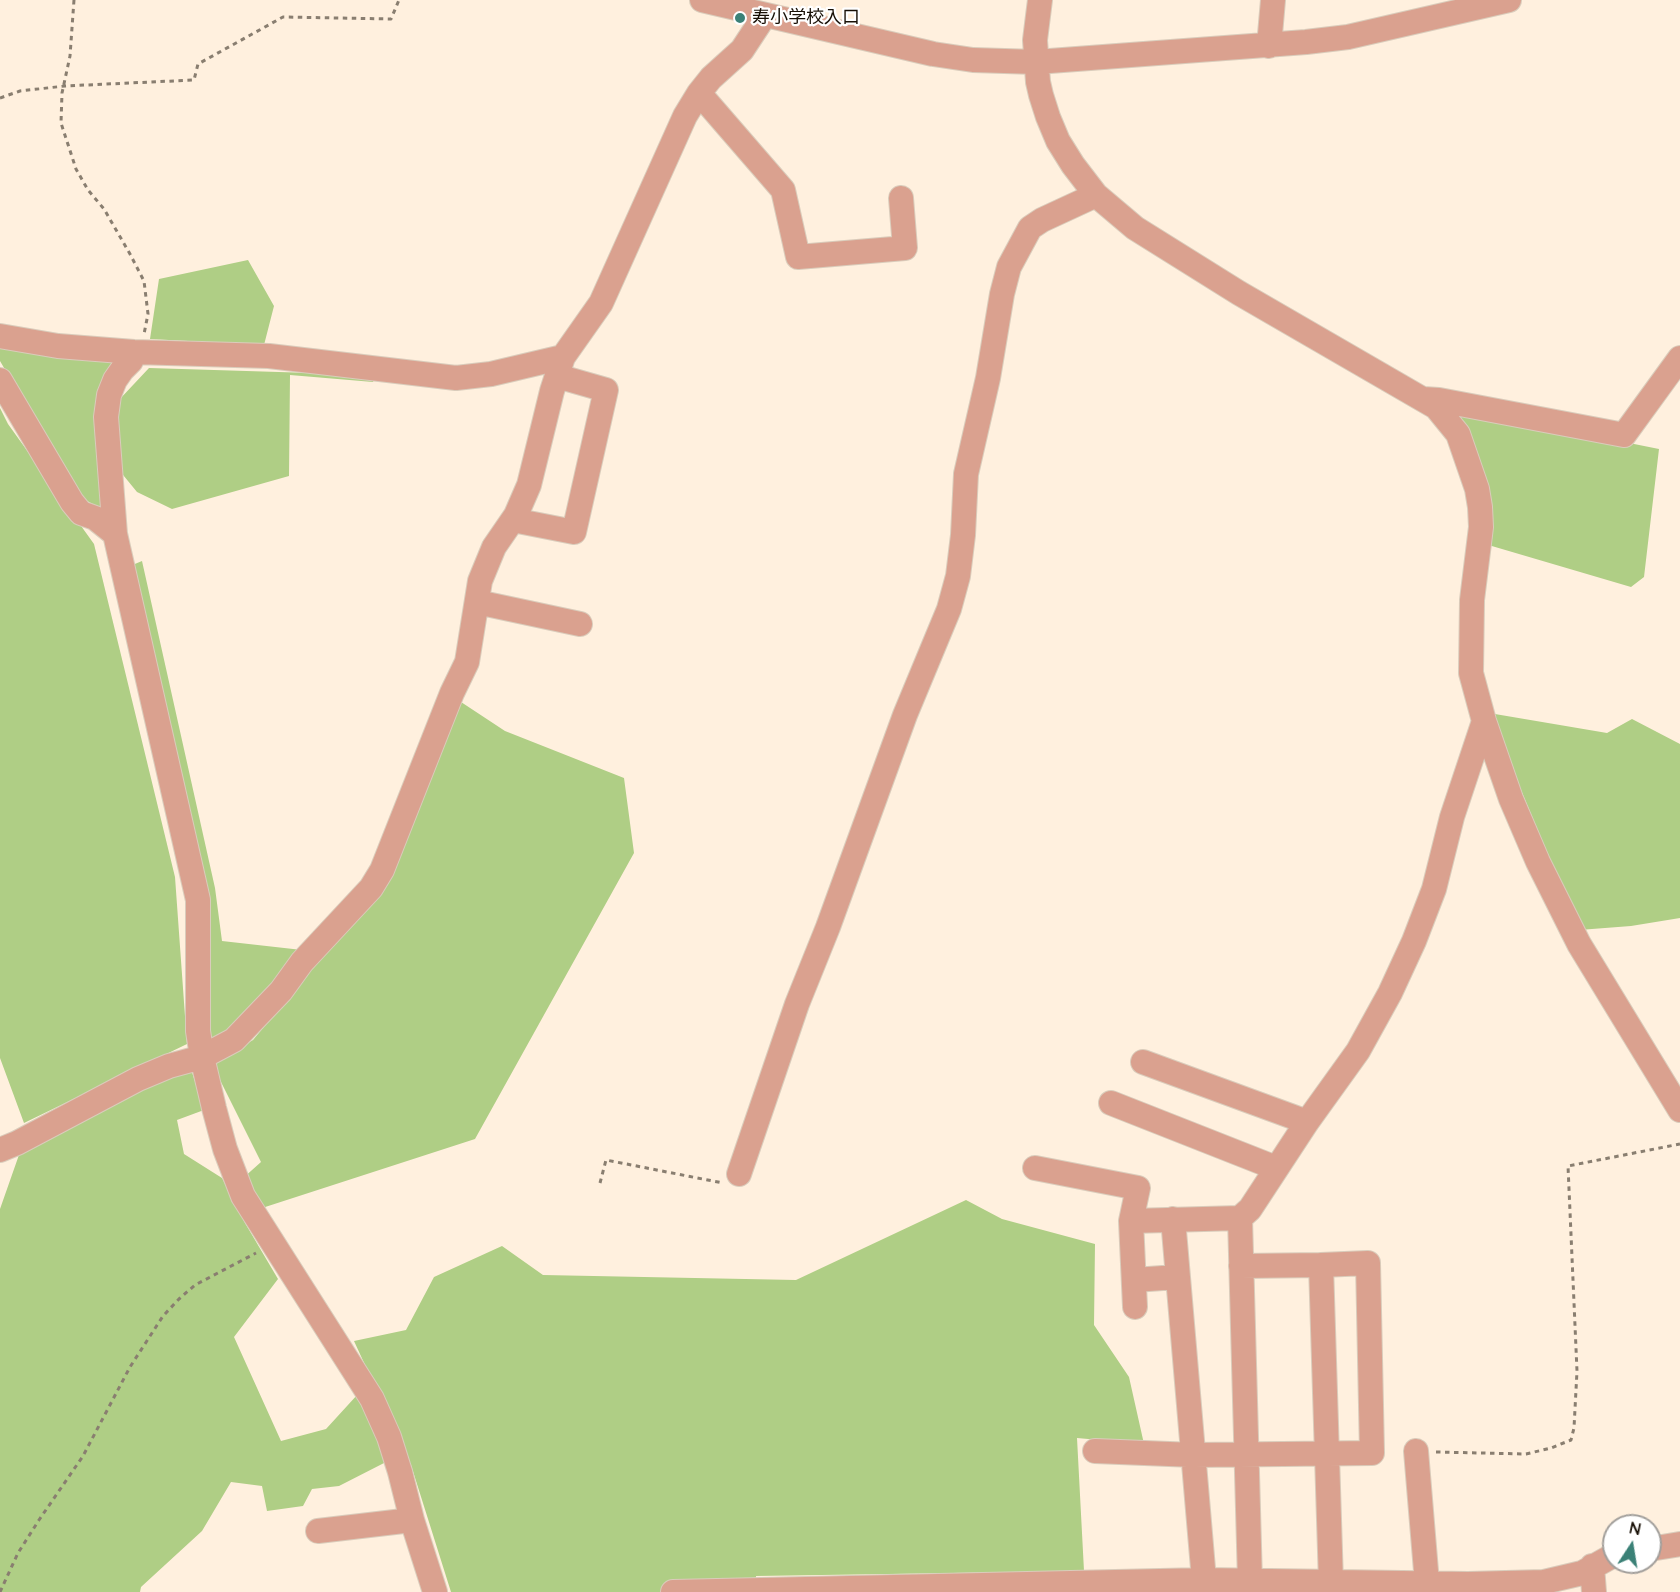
<!DOCTYPE html>
<meta charset="utf-8">
<style>
body{margin:0}
#map{position:relative;width:1680px;height:1592px;overflow:hidden;background:#fff0de;font-family:Quicksand,sans-serif}
canvas{display:block}
.north{position:absolute;left:1602px;top:1514px;width:60px;height:60px;box-sizing:border-box;background:#fff;border:2px solid #a29f9b;border-radius:50%;rotate:12deg;font-size:16px;font-weight:700;line-height:24px;text-align:center;color:#170f05}
.north::after{content:'';display:block;margin:auto;width:21px;height:27px;background:#3b8177;clip-path:polygon(50% 0,100% 100%,50% 72%,0 100%)}
</style>
<div id="map">
<canvas width="1680" height="1592"></canvas>
<div class="north">N</div>
</div>
<script>
const context = document.querySelector('canvas').getContext('2d');
context.lineJoin = 'round';
function fill(path, color) { context.fillStyle = color; context.fill(path, 'evenodd'); }
const toPath = rows => new Path2D(rows.map(r => 'M' + r).join(''));
function stroke(path, color, width, dash) { context.strokeStyle = color; context.lineWidth = width; context.lineCap = dash ? 'butt' : 'round'; context.setLineDash(dash || []); context.stroke(path); }
function drawText(font, color, halo, rows, align = 'center') {
  context.font = font + ' Quicksand,"Noto Sans JP",sans-serif'; context.lineWidth = 4.5; context.setLineDash([]); context.textBaseline = 'middle'; context.strokeStyle = halo; context.fillStyle = color; for (const [text, x, y, turn = 0] of rows) {
    context.save(); context.translate(x, y); context.rotate((+turn || 0) * Math.PI / 180); context.textAlign = isNaN(turn) ? turn : align; if (halo) context.strokeText(text, 0, 0); context.fillText(text, 0, 0); context.restore();
  }
}
const forest = toPath([
 [248,260,274,306,264,345,150,339,159,279],
 [0,346,112,362,97,391,105,511,80,497,0,361],
 [149,368,376,375,373,382,290,375,289,476,172,509,137,492,119,470,118,401],
 [0,408,8,424,94,544,175,877,187,1044,24,1123,0,1058],
 [1455,408,1659,449,1644,577,1631,587,1485,544],
 [142,561,215,888,222,941,302,950,242,1021,222,1038,209,1038,130,566],
 [461,702,505,731,624,778,634,853,475,1139,259,1209,242,1179,261,1162,212,1064,253,1040,381,886],
 [1489,713,1607,733,1632,719,1680,744,1680,918,1631,926,1579,930],
 [191,1069,204,1110,177,1120,184,1154,222,1178,245,1223,278,1279,234,1337,281,1441,326,1429,358,1394,386,1462,339,1486,312,1489,303,1506,267,1511,262,1486,231,1482,202,1531,141,1587,140,1592,0,1592,0,1209,20,1152,144,1085],
 [966,1200,1002,1219,1095,1244,1094,1325,1129,1377,1144,1444,1077,1438,1084,1571,756,1576,757,1592,451,1592,411,1465,354,1341,406,1330,434,1277,502,1246,543,1275,796,1280]
]);
const path = toPath([
 [74,0,70,56,62,93,61,123,76,169,88,190,104,209,130,254,144,281,148,314,144,334],
 [0,98,20,91,65,86,194,80,198,64,283,17,391,19,399,0],
 [600,1183,606,1160,723,1183],
 [1436,1452,1526,1454,1551,1448,1571,1440,1574,1428,1577,1371,1568,1166,1680,1144],
 [0,1592,18,1553,39,1520,83,1456,130,1367,163,1316,179,1299,195,1285,256,1253]
]);
const minor = toPath([
 [702,0,933,54,973,60,1036,62,1306,42,1348,37,1509,0],
 [1040,0,1035,40,1038,82,1041,95,1048,117,1058,141,1073,165,1096,195,1135,228,1239,293,1436,407,1458,434,1477,489,1480,507,1481,527,1472,600,1471,673,1484,721,1511,799,1538,862,1579,944,1680,1110],
 [1269,46,1273,0],
 [699,93,783,190,798,257,905,248,901,198],
 [0,336,58,346,134,352,269,356,456,378,491,374,563,357],
 [134,352,131,361,122,370,115,380,109,395,106,417,115,534,198,900,198,1031,202,1057,214,1108,225,1149,243,1196,372,1399,389,1437,400,1472,412,1520,435,1592],
 [0,380,72,502,81,513,95,518,115,534],
 [1423,399,1439,400,1624,435,1680,358],
 [513,520,574,532,606,390,557,376],
 [477,602,580,624],
 [1143,1062,1307,1122],
 [1111,1103,1276,1168],
 [0,1150,17,1143,138,1079,169,1066,202,1057,234,1040,281,991,302,962,371,888,382,870,452,693,467,662,480,581,494,547,516,515,529,485,552,391,563,357,601,303,685,116,699,93,711,78,742,50,765,15],
 [1035,1168,1138,1188,1131,1221,1135,1307],
 [739,1174,797,1004,828,927,905,715,949,609,958,576,963,535,966,474,988,378,1002,294,1009,267,1030,228,1042,220,1096,195],
 [1240,1218,1250,1582],
 [1173,1219,1204,1580],
 [1131,1221,1240,1218,1250,1209,1307,1122,1358,1051,1390,993,1414,941,1434,889,1452,817,1484,721],
 [1241,1266,1321,1265,1331,1583],
 [1134,1280,1177,1277],
 [1095,1451,1194,1455,1372,1453,1368,1263,1321,1265],
 [1416,1451,1427,1583],
 [318,1531,412,1520],
 [1650,1549,1680,1544],
 [1592,1566,1594,1592],
 [673,1592,1204,1580,1468,1584,1544,1582,1582,1573,1614,1555]
]);
const markers = [
 [740,18,6,"#3b8177"]
];
const poiNames = [
 ["寿小学校入口",752,18]
];
fill(forest, '#afce85');
stroke(minor, '#daccbb', 26);
stroke(path, '#897e70', 3, [4.5, 4.5]);
stroke(minor, '#daa18f', 24);
for (const [x, y, r, color] of markers) { const dot = new Path2D(); dot.arc(x, y, r, 0, 2 * Math.PI); context.fillStyle = color; context.fill(dot); stroke(dot, '#fff', 2); }
drawText('18px', '#170f05', '#fff', poiNames, 'left');
</script>
